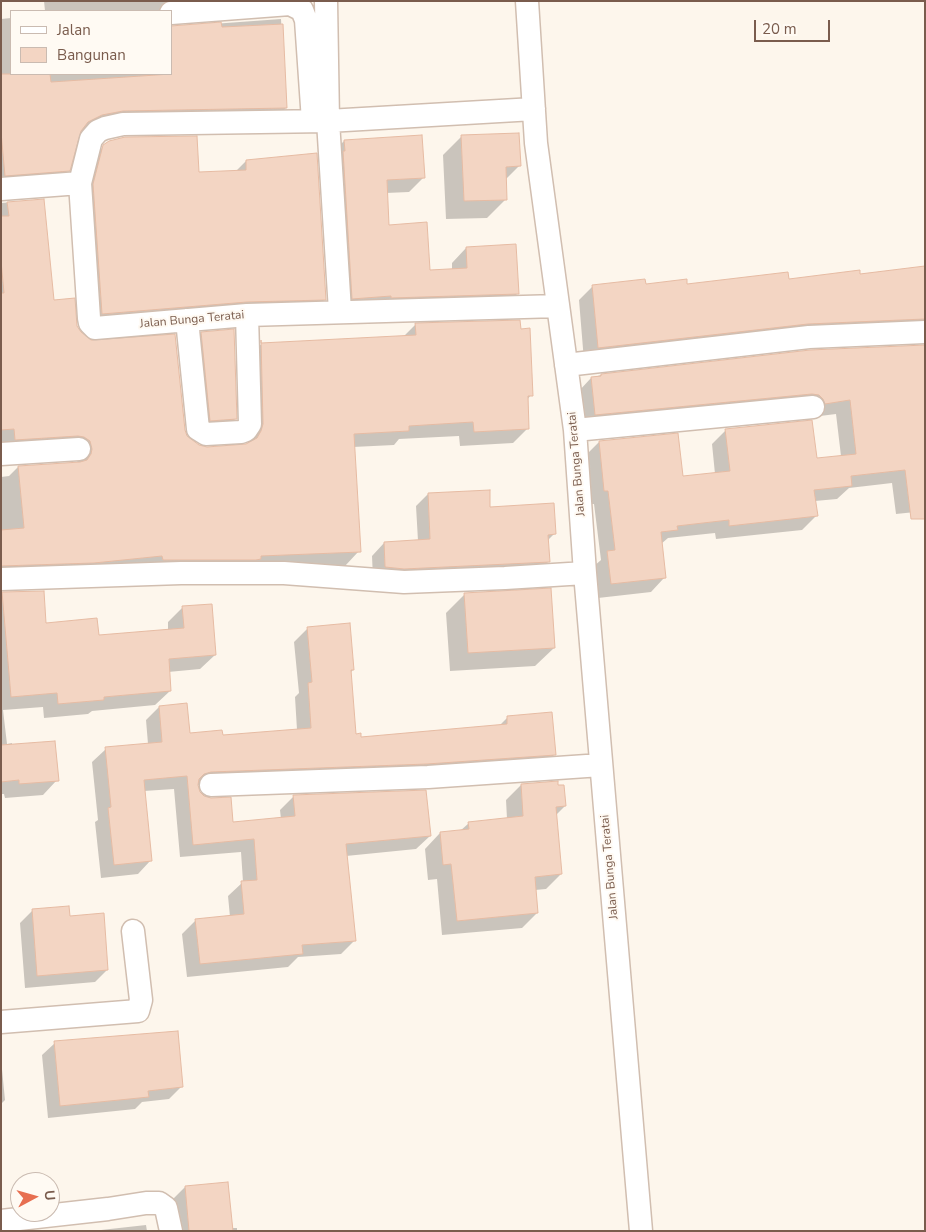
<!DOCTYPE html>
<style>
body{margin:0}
#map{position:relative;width:926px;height:1232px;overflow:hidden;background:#fdf6ec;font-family:"Nunito Sans",sans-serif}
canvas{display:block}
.frame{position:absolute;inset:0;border:2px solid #7a5c4d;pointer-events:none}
.legend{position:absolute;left:10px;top:10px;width:162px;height:65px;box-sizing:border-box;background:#fffaf3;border:1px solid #cabbb1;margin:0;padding:6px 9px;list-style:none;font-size:15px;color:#7a5c4d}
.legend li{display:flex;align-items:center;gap:10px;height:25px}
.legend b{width:25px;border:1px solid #cabbb1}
.north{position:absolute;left:10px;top:1172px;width:50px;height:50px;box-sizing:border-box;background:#fffaf3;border:1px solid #cabbb1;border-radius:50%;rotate:84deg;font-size:14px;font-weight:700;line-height:20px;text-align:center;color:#7a5c4d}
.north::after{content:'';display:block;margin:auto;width:18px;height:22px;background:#e76f51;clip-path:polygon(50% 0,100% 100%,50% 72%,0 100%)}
.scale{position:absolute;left:754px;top:20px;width:76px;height:22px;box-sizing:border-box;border:2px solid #7a5c4d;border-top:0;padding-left:6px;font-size:15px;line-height:18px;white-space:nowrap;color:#7a5c4d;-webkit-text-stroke:4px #fffaf3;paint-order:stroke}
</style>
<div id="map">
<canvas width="926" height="1232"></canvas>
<div class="frame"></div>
<ul class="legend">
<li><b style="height:6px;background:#fff"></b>Jalan</li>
<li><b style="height:14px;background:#f3d5c3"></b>Bangunan</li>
</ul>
<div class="north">U</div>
<div class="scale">20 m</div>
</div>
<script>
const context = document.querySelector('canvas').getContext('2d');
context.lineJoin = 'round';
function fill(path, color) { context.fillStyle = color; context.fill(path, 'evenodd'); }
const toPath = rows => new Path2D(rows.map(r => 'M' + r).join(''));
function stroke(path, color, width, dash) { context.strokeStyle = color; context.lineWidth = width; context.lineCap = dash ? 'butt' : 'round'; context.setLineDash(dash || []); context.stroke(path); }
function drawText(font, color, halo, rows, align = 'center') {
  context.font = font + ' "Nunito Sans",sans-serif'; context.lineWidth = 4; context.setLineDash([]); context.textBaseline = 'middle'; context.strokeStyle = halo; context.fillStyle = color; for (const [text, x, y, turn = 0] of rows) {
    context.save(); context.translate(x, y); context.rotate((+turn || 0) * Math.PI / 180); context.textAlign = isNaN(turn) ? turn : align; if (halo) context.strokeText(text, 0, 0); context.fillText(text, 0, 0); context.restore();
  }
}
const shadow = toPath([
 [44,1,306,1,171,11,45,11],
 [11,18,11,74,171,74,171,27,281,19,286,108,271,123,86,129,79,133,68,170,54,185,1,189,1,19],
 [461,137,520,165,505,180,506,199,487,218,446,219,443,155],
 [344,141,423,178,409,192,386,193,388,226,429,271,452,270,452,263,466,248,517,294,503,308,339,312,330,155],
 [107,143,197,173,235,172,246,161,316,154,325,299,310,313,88,328,89,161],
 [43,200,53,301,85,339,184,431,186,437,199,447,207,448,247,445,249,439,247,355,260,342,260,345,403,337,416,324,531,395,527,400,528,428,513,443,460,446,459,436,399,439,394,445,353,447,359,551,345,566,1,579,1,477,9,476,18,467,78,463,75,456,1,454,1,203],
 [925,267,925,346,922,338,584,361,579,300,592,287,686,286,788,280,859,275],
 [202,333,235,419,223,431,198,432,190,346],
 [925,346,925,511,896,514,892,483,849,488,837,499,815,501,816,516,802,530,716,539,715,533,668,538,661,544,664,578,651,592,598,598,594,566,601,560,594,504,591,504,585,456,599,442,682,477,715,474,712,444,726,430,816,459,841,456,836,414,812,417,582,428,578,392,591,378,601,375],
 [428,494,489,509,554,534,547,541,548,562,536,574,373,579,372,556,384,543,418,541,416,506],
 [42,592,45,624,97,636,168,630,168,622,182,608,215,655,200,669,168,672,170,691,155,705,92,711,88,714,44,718,43,707,3,710,7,744,12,743,12,745,57,780,43,795,5,798,4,794,1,794,1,593],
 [465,594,554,648,535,666,450,671,446,613],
 [308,628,353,670,350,673,355,735,360,738,499,726,507,718,555,754,541,768,413,777,197,785,199,792,232,823,281,819,280,810,294,796,430,836,416,849,346,856,355,940,341,954,298,957,288,967,187,977,182,934,196,920,230,917,228,896,243,882,241,852,180,857,174,789,144,791,151,860,138,874,101,878,95,822,98,820,92,762,106,749,148,744,146,720,159,707,189,735,222,737,297,730,295,697,299,693,294,642],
 [521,785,565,806,556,815,561,874,546,889,535,890,537,913,522,928,442,935,437,879,428,880,425,849,440,833,460,831,469,823,507,819,506,800],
 [32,911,68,917,107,970,95,982,25,988,20,923],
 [55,1043,181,1087,169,1099,142,1102,135,1109,48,1118,42,1055],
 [1,1059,5,1100,1,1104],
 [227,1183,231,1228,237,1228,237,1231,173,1231,170,1202,185,1187],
 [146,1225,147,1231,92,1231]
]);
const building = toPath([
 [221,22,222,27,283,24,287,108,123,111,102,115,88,122,81,131,70,171,5,176,1,132,1,74,50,74,51,82,171,74,171,26,221,22],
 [519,133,521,166,506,167,507,200,464,201,461,135,519,133],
 [422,135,425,178,387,180,389,225,427,222,430,270,467,268,466,247,516,244,519,294,391,298,391,296,352,299,343,151,345,151,344,140,422,135],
 [197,136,199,172,246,170,246,160,317,153,326,300,247,302,102,314,93,184,103,145,109,141,125,137,197,136],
 [44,199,54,300,75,298,77,326,81,332,91,340,175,334,185,430,187,436,199,445,207,447,246,444,257,438,261,431,263,424,261,340,261,343,416,335,415,323,520,320,521,329,530,328,533,396,528,396,529,429,474,432,473,422,409,426,409,431,354,434,361,552,261,556,261,559,256,560,163,560,162,556,94,563,1,566,1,530,24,528,18,466,80,462,87,460,91,454,92,449,90,441,84,437,78,436,15,440,14,429,1,430,1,293,4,293,1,261,1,216,9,216,7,202,44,199],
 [925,266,925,319,808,324,598,348,592,285,645,279,646,284,687,279,687,284,788,272,789,279,860,270,860,274,925,266],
 [234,329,237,419,210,421,201,332,234,329],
 [925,345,925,519,911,519,905,470,851,476,852,486,814,490,818,516,729,526,729,520,677,526,678,530,661,532,666,578,611,584,607,551,615,550,608,491,604,491,599,441,678,433,683,476,730,471,725,429,812,420,817,458,856,454,850,400,825,404,823,399,819,395,812,394,595,415,591,377,601,376,601,374,810,350,925,345],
 [490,490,490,507,554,503,556,534,548,535,550,562,404,569,385,567,384,542,430,539,428,493,490,490],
 [551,588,555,648,468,653,464,593,551,588],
 [44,591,46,623,97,618,99,635,184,628,182,606,212,604,216,655,169,659,171,691,104,697,104,700,58,704,57,693,11,697,2,592,44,591],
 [350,623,354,670,351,670,356,734,361,733,361,737,507,724,507,716,552,712,556,755,427,764,211,772,204,774,199,779,198,785,200,792,204,796,211,798,231,797,233,822,295,816,293,795,426,790,431,836,346,844,356,941,302,945,303,954,200,964,195,919,244,914,241,881,257,880,254,839,193,845,187,776,144,780,152,861,114,865,108,808,111,807,105,747,162,742,159,706,187,703,190,733,222,730,223,735,311,728,308,683,312,682,307,627,350,623],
 [55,741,59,781,19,784,19,780,1,782,1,745,55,741],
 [558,781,558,785,564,785,566,806,556,807,562,874,535,877,538,913,457,921,451,864,443,865,440,832,469,829,468,822,523,816,521,784,558,781],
 [69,906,70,916,104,913,108,970,37,976,32,909,69,906],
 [178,1031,183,1087,148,1091,149,1097,60,1106,54,1041,178,1031],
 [228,1182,233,1231,189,1231,185,1186,228,1182]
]);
const minor = toPath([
 [326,1,328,121,340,311],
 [527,1,536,143,575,430,585,573,641,1231],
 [171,13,290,4,302,10,306,20,313,121],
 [534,109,328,121,123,124,105,128,98,131,91,139,80,183,89,318,90,323,95,328,247,315,558,306],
 [1,189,80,183],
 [187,320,198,429,206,434,241,432,246,430,250,424,247,315],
 [566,365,809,337,925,332],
 [575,430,813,407],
 [1,454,79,449],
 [1,579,181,573,284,573,404,582,505,578,585,573],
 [211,785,428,777,601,765],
 [1,1022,138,1011,141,1000,133,931],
 [1,1221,108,1209,146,1203,159,1203,166,1208,171,1231]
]);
const streetNames = [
 ["Jalan Bunga Teratai",192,320,-5],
 ["Jalan Bunga Teratai",577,464,-95],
 ["Jalan Bunga Teratai",610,867,-95]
];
fill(shadow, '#0003');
fill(building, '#f3d5c3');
stroke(building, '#e6bba3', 1);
stroke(minor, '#d1beb0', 25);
stroke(minor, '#fff', 22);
drawText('12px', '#7a5c4d', '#fffaf3', streetNames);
</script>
